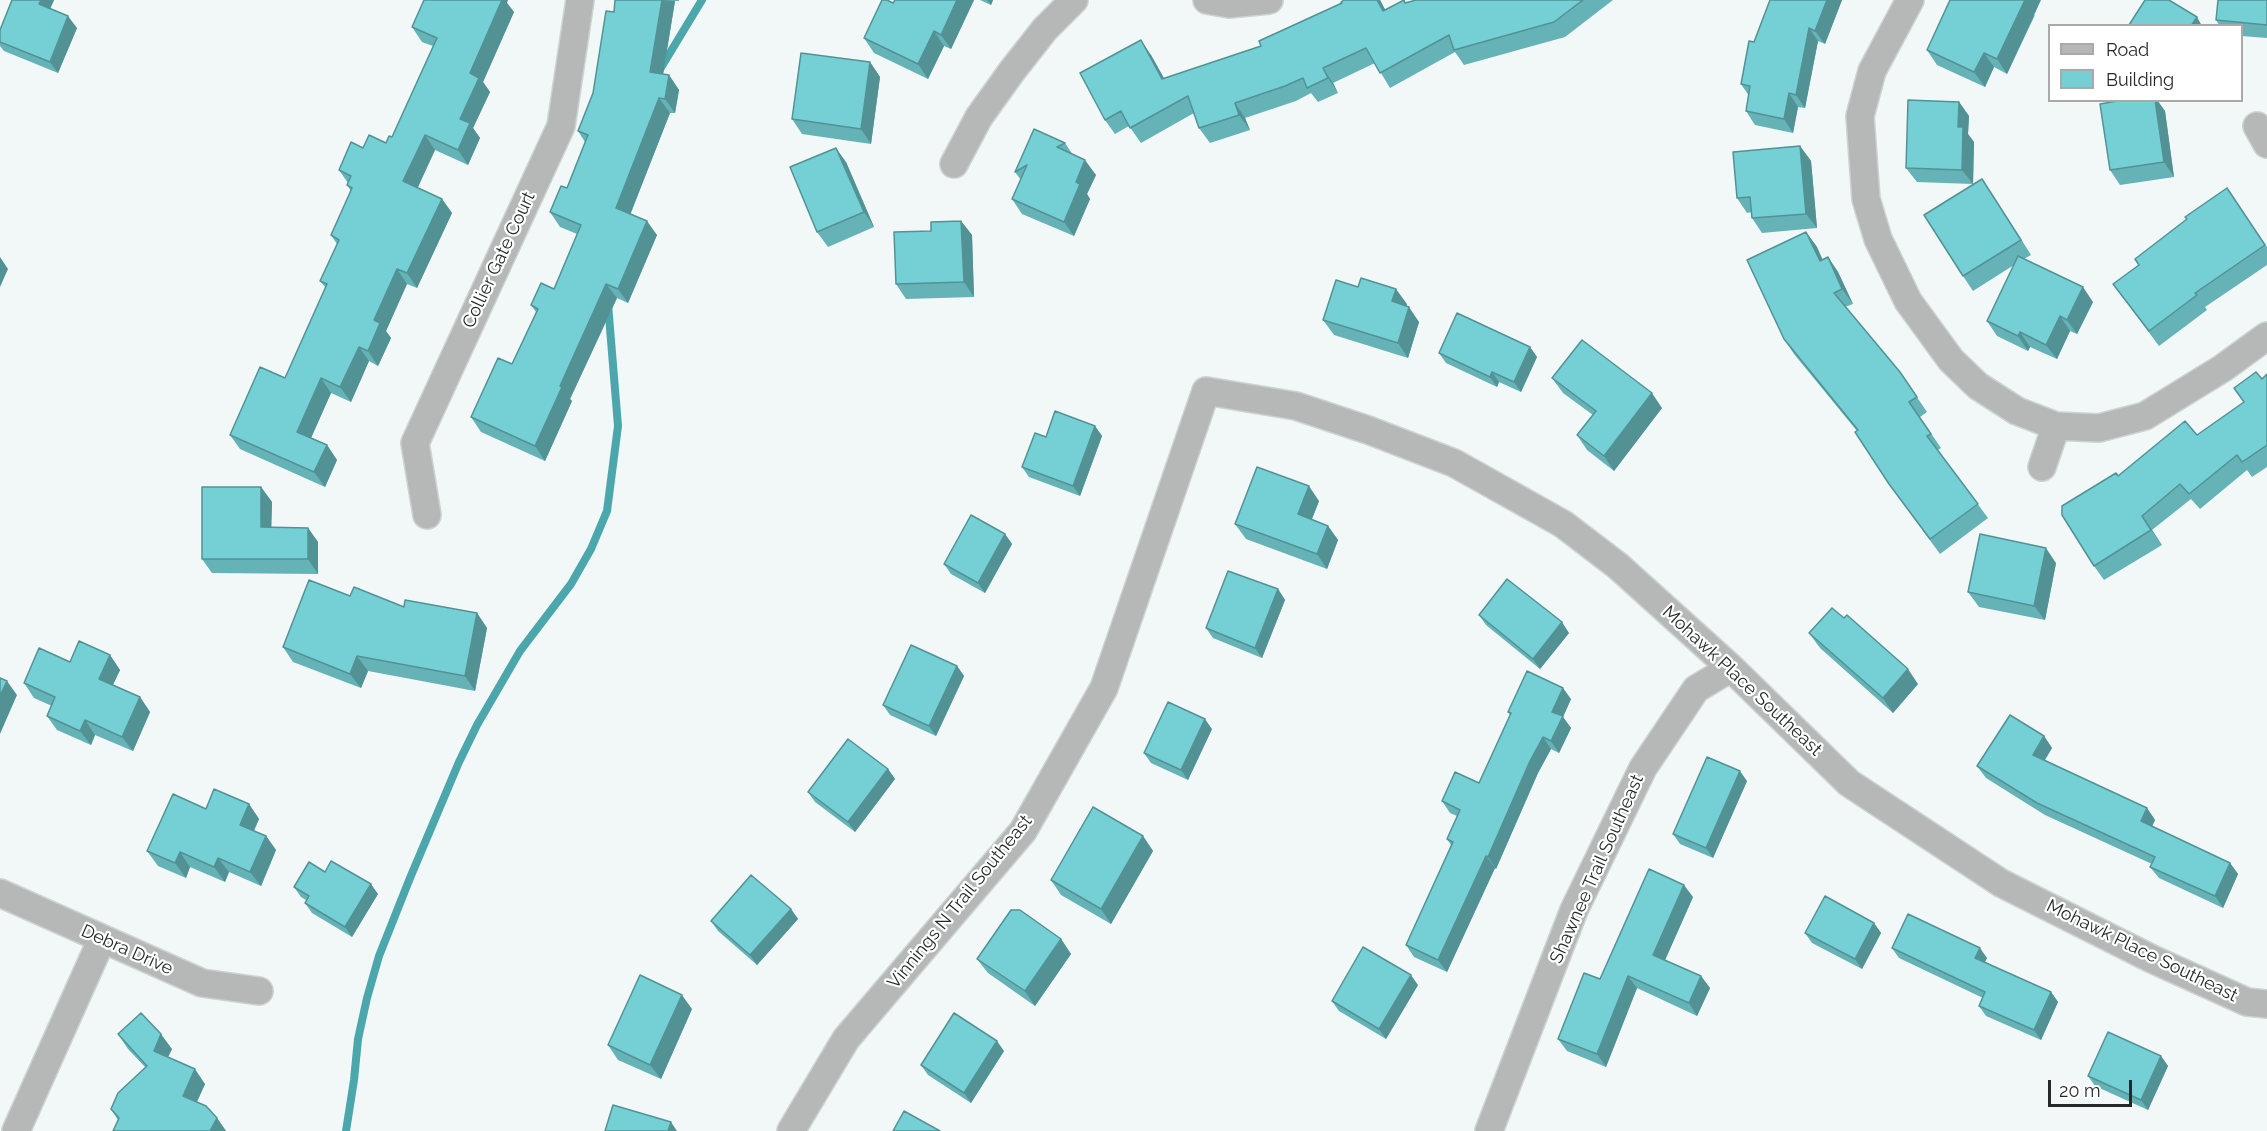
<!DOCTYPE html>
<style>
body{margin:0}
#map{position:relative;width:2267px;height:1131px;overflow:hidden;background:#f2f8f8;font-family:Raleway,sans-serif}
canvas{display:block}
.legend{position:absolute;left:2048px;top:24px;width:195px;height:78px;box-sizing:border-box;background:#fff;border:2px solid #a9a9a9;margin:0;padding:8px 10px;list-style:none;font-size:18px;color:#272929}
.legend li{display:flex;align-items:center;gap:12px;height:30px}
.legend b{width:30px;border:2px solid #a9a9a9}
.scale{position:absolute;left:2048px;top:1080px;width:84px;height:27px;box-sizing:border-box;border:3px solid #272929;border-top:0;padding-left:8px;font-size:18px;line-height:21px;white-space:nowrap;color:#272929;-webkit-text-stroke:4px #fff;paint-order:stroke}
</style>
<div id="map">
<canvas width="2267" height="1131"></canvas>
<ul class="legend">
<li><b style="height:8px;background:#b6b8b8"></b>Road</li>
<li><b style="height:16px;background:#75d0d5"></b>Building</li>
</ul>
<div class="scale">20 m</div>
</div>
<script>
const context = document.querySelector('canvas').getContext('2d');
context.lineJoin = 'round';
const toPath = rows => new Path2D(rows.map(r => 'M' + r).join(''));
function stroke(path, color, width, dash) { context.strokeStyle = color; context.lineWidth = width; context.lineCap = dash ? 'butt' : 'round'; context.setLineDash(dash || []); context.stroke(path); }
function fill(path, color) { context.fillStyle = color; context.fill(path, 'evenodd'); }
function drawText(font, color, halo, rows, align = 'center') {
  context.font = font + ' Raleway,sans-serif'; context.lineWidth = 4.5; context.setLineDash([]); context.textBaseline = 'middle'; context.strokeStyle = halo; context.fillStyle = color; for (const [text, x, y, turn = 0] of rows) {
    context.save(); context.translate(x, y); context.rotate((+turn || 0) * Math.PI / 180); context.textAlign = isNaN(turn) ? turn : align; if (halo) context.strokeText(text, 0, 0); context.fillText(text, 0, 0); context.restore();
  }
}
const stream = toPath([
 [659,71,702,0],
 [346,1131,354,1080,358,1039,367,998,379,956,410,878,459,762,477,725,520,651,571,584,591,549,607,511,618,426,608,304]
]);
const minor = toPath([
 [1207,0,1229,4,1269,0],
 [1910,0,1872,71,1860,116,1866,199,1878,239,1908,301,1951,360,1978,386,2017,411,2056,426,2099,428,2145,416,2223,368,2267,336],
 [2257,126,2267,144],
 [954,164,979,117,1012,71,1045,29,1074,0],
 [2042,467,2056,426],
 [427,515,415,443,561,126,580,0],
 [0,893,202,983,259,991],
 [16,1131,102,939],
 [791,1131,846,1039,1023,831,1104,688,1206,391,1296,406,1368,430,1454,463,1563,524,1618,566,1731,668,1849,783,2001,883,2152,959,2247,1002,2267,1004],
 [1489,1131,1574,910,1643,768,1696,689,1731,668]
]);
const wall = toPath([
 [12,0,54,0,50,9,77,28,58,73,4,51,0,46,0,30],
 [615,0,679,0,679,1,675,1,663,74,669,75,679,90,675,113,670,113,630,214,657,235,628,303,617,298,570,399,572,401,545,461,481,432,471,417,512,364,536,312,531,305,554,289,577,234,560,227,550,212,567,188,585,142,578,131,593,93,614,12],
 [974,0,951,49,944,46,928,79,874,53,864,38,893,3],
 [980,0,993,0,991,5],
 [1344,0,1380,0,1385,10,1416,0,1613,0,1565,37,1464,65,1455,52,1390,88,1375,63,1333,83,1338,93,1318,102,1311,93,1296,101,1245,118,1250,130,1210,143,1199,128,1194,113,1141,143,1129,126,1115,134,1105,120,1151,55,1164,79,1261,46,1342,3],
 [1770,0,1842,0,1825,44,1818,41,1805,108,1798,107,1793,133,1755,125,1746,111,1749,96,1741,84,1754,42],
 [2267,0,2267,38,2241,36,2241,26,2220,26,2216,20],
 [507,3,514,12,483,82,490,92,473,128,480,138,468,165,435,150,417,188,442,199,452,213,417,288,407,284,386,331,391,338,378,366,369,361,351,402,331,393,311,438,327,445,337,460,325,487,240,449,230,435,285,378,326,288,320,281,337,244,331,235,351,191,347,185,348,183,339,170,363,148,386,143,392,137,433,46,422,42,412,27],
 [2035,15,2007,74,1994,67,1985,87,1937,65,1927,50],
 [870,62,880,77,871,144,802,134,792,119],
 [2123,100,2157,100,2165,111,2174,177,2120,185,2110,170],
 [1959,102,1969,116,1968,134,1974,142,1973,184,1917,182,1906,168],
 [1065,143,1073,155,1096,175,1087,194,1090,199,1074,236,1022,214,1012,199,1021,180,1015,172],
 [1800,146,1811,161,1817,228,1762,233,1752,218,1752,212,1747,213,1737,198],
 [846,162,874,227,828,247,817,232],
 [2227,188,2267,247,2267,265,2205,307,2207,310,2159,346,2113,284,2139,265],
 [1992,194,2031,255,2024,259,2093,302,2077,334,2070,331,2057,359,2030,347,2028,351,1997,336,1987,321,2014,265,1973,291,1963,276],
 [961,221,972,235,974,297,906,299,896,284,931,231],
 [1806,232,1817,247,1822,260,1828,257,1838,272,1853,304,1845,307,1900,372,1927,412,1920,417,1941,448,1938,450,1988,518,1940,554,1889,484,1857,431,1794,354,1784,339],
 [1407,304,1406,306,1419,322,1408,358,1334,335,1323,320],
 [1530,347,1537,357,1521,392,1499,382,1497,387,1446,363,1439,353],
 [2267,374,2267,467,2252,477,2247,470,2200,509,2191,499,2152,530,2162,545,2104,580,2094,566,2118,476,2197,435,2244,402,2262,379],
 [1552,378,1662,408,1614,471,1587,450,1577,435,1593,415,1563,393],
 [1095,426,1102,436,1080,496,1029,477,1022,467,1046,437],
 [261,487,272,502,271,527,308,528,318,542,318,574,212,573,202,559],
 [1319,501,1312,519,1328,526,1338,540,1327,569,1246,539,1235,524],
 [1005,534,1012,544,985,593,951,574,944,564],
 [2056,563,2045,620,1979,607,1968,592],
 [1278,589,1285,600,1262,658,1213,638,1206,628],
 [350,596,404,607,477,613,487,628,475,691,368,671,361,688,293,662,283,647],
 [1479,615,1569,633,1540,669,1486,625],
 [1809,633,1918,684,1893,713,1820,648],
 [110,655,120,670,113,685,140,697,150,712,133,751,95,735,91,745,57,730,47,716,52,706,34,698,24,683,70,662],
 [957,666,964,676,936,736,890,715,883,705],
 [1571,699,1563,717,1571,728,1559,753,1551,749,1538,773,1496,869,1495,868,1447,972,1414,957,1406,945,1451,845,1447,839,1457,816,1450,813,1442,801,1479,783,1510,715,1508,712],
 [1212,729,1188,780,1151,763,1144,753],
 [2044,736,2052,748,2045,760,2147,808,2155,820,2152,826,2230,863,2238,874,2223,908,2159,878,2150,867,2152,864,2045,815,1986,778,1977,766],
 [888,769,895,779,855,832,815,802,808,792],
 [1747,781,1713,858,1680,844,1673,834],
 [249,804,259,819,254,831,266,836,276,850,261,886,229,872,225,882,190,867,186,878,158,866,147,851,206,809],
 [1143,836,1153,851,1111,924,1061,895,1051,880],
 [325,872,378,894,352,937,312,913,305,903,306,900,301,897,294,887],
 [1693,897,1665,960,1701,976,1710,988,1697,1016,1637,988,1606,1067,1567,1051,1558,1039,1600,979],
 [791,909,798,919,757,965,718,931,711,921],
 [1874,923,1881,933,1862,969,1812,943,1805,933],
 [1061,939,1071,954,1035,1006,988,973,977,959],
 [1892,948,1987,958,1984,963,2051,992,2058,1002,2041,1040,1986,1016,1979,1006,1983,998,1899,958],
 [1418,985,1386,1039,1339,1011,1332,1001],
 [692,1009,661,1079,618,1060,608,1045],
 [118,1034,172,1049,168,1057,205,1084,197,1102,217,1118,226,1131,113,1131,118,1120,111,1109,146,1068,128,1049],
 [1004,1051,971,1103,928,1075,921,1065],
 [2161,1056,2168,1066,2148,1110,2095,1086,2088,1076]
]);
const shadedWall = toPath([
 [41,0,54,0,47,16,39,4],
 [500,0,508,0,507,3,514,12,483,82,490,92,473,128,480,138,468,165,458,150,460,119,470,73],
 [662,0,675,1,661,87,650,72],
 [957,0,974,0,951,49,941,35],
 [987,0,993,0,991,5],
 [1377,0,1380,0,1394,26,1383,11],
 [1827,0,1842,0,1825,44,1815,31],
 [2025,0,2041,0,2007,74,1997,59],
 [68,16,77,28,58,73,50,62],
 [2197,17,2202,26,2191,26],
 [1809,28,1818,41,1805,108,1796,95],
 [934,31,944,46,928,79,918,64],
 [1141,40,1151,55,1173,94,1162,79],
 [1984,53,1994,67,1985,87,1974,72],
 [870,62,880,77,871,144,861,129],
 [1323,68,1333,83,1338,93,1328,78],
 [669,75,679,90,675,113,665,99],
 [1789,93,1798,107,1793,133,1784,119],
 [659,98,670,113,627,223,616,208],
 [2155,100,2157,100,2165,111,2174,177,2164,162],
 [1959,102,1969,116,1968,134,1974,142,1973,184,1962,170,1958,127],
 [1235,103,1245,118,1250,130,1239,115],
 [425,135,435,150,414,196,403,181],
 [1800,146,1811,161,1817,228,1806,214],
 [836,148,846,162,874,227,864,212],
 [1085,160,1096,175,1087,194,1090,199,1074,236,1064,222,1076,182],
 [1982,179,1992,194,2031,255,2021,240],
 [442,199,452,213,417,288,407,273],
 [647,221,657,235,628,303,618,289],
 [961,221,972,235,974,297,964,282],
 [1806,232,1817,247,1830,276,1820,261],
 [0,257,8,269,0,287],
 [1828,257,1838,272,1853,304,1842,289],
 [397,269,407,284,386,331,391,338,378,366,368,351,374,320],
 [606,284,617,298,570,399,572,401,545,461,535,446,560,386],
 [2083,287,2093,302,2077,334,2067,320],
 [1396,289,1407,304,1403,316,1392,301],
 [1409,307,1419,322,1408,358,1398,343],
 [2060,316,2070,331,2057,359,2046,345],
 [2020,332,2030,347,2028,351,2018,336],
 [359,347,369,361,351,402,340,387],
 [1530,347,1537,357,1521,392,1514,382],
 [1492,372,1499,382,1497,387,1490,377],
 [321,378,331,393,307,447,297,432],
 [1652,393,1662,408,1614,471,1604,456],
 [1095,426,1102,436,1080,496,1073,486],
 [327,445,337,460,325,487,314,472],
 [1309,486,1319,501,1308,529,1298,514],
 [261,487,272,502,271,542,261,527],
 [2142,516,2152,530,2162,545,2151,530],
 [1328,526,1338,540,1327,569,1317,554],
 [308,528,318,542,318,574,308,559],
 [1005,534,1012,544,985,593,978,583],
 [2046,548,2056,563,2045,620,2034,606],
 [1278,589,1285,600,1262,658,1255,648],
 [477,613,487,628,475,691,465,676],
 [1562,622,1569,633,1540,669,1533,659],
 [110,655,120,670,109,693,99,679],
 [357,656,368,671,361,688,350,674],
 [957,666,964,676,936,736,929,726],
 [1908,669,1918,684,1893,713,1883,698],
 [7,681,17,695,0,734,0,696],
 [1563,688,1571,699,1563,717,1571,728,1559,753,1551,741,1552,712],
 [140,697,150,712,133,751,122,737],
 [1205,719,1212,729,1188,780,1181,770],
 [85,720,95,735,91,745,80,731],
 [2044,736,2052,748,2041,766,2033,755],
 [1543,737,1551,749,1538,773,1496,869,1488,857,1530,761],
 [888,769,895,779,855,832,848,822],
 [1740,771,1747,781,1713,858,1706,848],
 [249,804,259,819,250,839,240,825],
 [2147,808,2155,820,2149,833,2141,821],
 [266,836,276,850,261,886,250,872],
 [1143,836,1153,851,1111,924,1101,909],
 [180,852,190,867,186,878,175,863],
 [1486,856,1495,868,1447,972,1438,960],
 [218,858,229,872,225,882,214,867],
 [2230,863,2238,874,2223,908,2215,896],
 [371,884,378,894,352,937,345,927],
 [1684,885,1693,897,1662,967,1653,955],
 [791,909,798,919,757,965,750,955],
 [1874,923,1881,933,1862,969,1855,959],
 [1061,939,1071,954,1035,1006,1025,991],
 [1980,948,1987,958,1982,968,1975,958],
 [1411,975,1418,985,1386,1039,1379,1029],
 [1628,976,1637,988,1606,1067,1597,1054],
 [1701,976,1710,988,1697,1016,1689,1003],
 [2051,992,2058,1002,2041,1040,2034,1030],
 [682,995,692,1009,661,1079,650,1065],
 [161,1034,172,1049,164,1065,154,1051],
 [997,1041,1004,1051,971,1103,964,1093],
 [2161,1056,2168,1066,2148,1110,2141,1100],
 [195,1069,205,1084,193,1110,183,1096],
 [217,1118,226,1131,210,1131],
 [671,1122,677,1131,668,1131]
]);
const building = toPath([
 [12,0,41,0,39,4,68,16,50,62,0,42,0,30,12,0],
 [424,0,502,0,470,73,479,78,460,119,470,123,458,150,425,135,403,181,442,199,407,273,397,269,374,320,380,323,368,351,359,347,340,387,321,378,297,432,327,445,314,472,230,435,260,367,285,378,327,284,320,281,339,240,331,235,352,188,347,185,351,176,339,170,351,142,363,148,369,135,386,143,389,136,392,137,437,38,412,27,424,0],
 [615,0,662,0,650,72,669,75,665,99,659,98,616,208,647,221,618,289,606,284,560,386,562,387,535,446,471,417,498,358,512,364,538,309,531,305,541,283,554,289,581,225,550,212,561,186,567,188,588,135,578,131,593,93,606,11,614,12,615,0],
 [882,0,887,0,893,3,895,0,957,0,941,35,934,31,918,64,864,38,882,0],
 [1344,0,1377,0,1383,11,1404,0,1405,3,1416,0,1583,0,1554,22,1454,50,1449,35,1380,73,1366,48,1323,68,1328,78,1307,88,1303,78,1285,86,1235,103,1239,115,1199,128,1188,96,1130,128,1121,111,1105,120,1080,73,1141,40,1162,79,1261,46,1259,41,1342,3,1341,2,1344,0],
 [1770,0,1827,0,1815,31,1809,28,1796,95,1789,93,1784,119,1746,111,1750,86,1741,84,1749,41,1754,42,1770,0],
 [1950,0,2025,0,1997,59,1984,53,1974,72,1927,50,1950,0],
 [2145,0,2169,0,2197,17,2191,26,2129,25,2145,0],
 [2218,0,2267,0,2267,25,2216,20,2218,0],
 [801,53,870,62,861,129,792,119,801,53],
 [1908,100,1959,102,1958,127,1963,127,1962,170,1906,168,1908,100],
 [2123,100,2155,100,2164,162,2110,170,2100,104,2123,100],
 [1034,129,1065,143,1057,147,1085,160,1076,182,1080,184,1064,222,1012,199,1027,165,1015,172,1034,129],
 [1800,146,1806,214,1752,218,1750,197,1737,198,1733,152,1800,146],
 [836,148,864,212,817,232,790,167,836,148],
 [1982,179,2021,240,1963,276,1924,215,1982,179],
 [2227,188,2265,245,2195,293,2197,295,2149,331,2113,284,2139,265,2135,259,2187,219,2185,217,2227,188],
 [961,221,964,282,896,284,894,232,931,231,931,222,961,221],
 [1806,232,1820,261,1828,257,1842,289,1834,293,1900,372,1917,397,1909,402,1931,434,1927,436,1978,504,1930,539,1889,484,1855,432,1858,430,1784,339,1747,260,1806,232],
 [2018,256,2083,287,2067,320,2060,316,2046,345,2020,332,2018,336,1987,321,2018,256],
 [1361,278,1396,289,1392,301,1409,307,1398,343,1323,320,1336,280,1358,287,1361,278],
 [1457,313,1530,347,1514,382,1492,372,1490,377,1439,353,1457,313],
 [1582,340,1652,393,1604,456,1577,435,1596,411,1552,378,1582,340],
 [2256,372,2262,379,2267,374,2267,445,2242,462,2237,455,2189,494,2180,484,2142,516,2151,530,2094,566,2062,515,2062,506,2116,473,2118,476,2185,421,2197,435,2244,402,2234,388,2256,372],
 [1055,411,1095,426,1073,486,1022,467,1035,433,1046,437,1055,411],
 [1257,467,1309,486,1298,514,1328,526,1317,554,1235,524,1257,467],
 [202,487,261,487,261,527,308,528,308,559,202,559,202,487],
 [971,515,1005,534,978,583,944,564,971,515],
 [1980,534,2046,548,2034,606,1968,592,1980,534],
 [1228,571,1278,589,1255,648,1206,628,1228,571],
 [1507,579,1562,622,1533,659,1479,615,1507,579],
 [309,580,350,596,354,587,404,607,405,600,477,613,465,676,357,656,350,674,283,647,309,580],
 [1832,608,1844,618,1847,615,1908,669,1883,698,1809,633,1832,608],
 [79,641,110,655,99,679,140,697,122,737,85,720,80,731,47,716,55,697,24,683,39,648,70,662,79,641],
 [911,645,957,666,929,726,883,705,911,645],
 [1527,671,1563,688,1552,712,1563,716,1551,741,1543,737,1530,761,1488,857,1486,856,1438,960,1406,945,1453,842,1447,839,1460,810,1442,801,1455,772,1479,783,1511,713,1508,712,1527,671],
 [0,678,7,681,0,696,0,678],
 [1168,702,1205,719,1181,770,1144,753,1168,702],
 [2010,715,2044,736,2033,755,2147,808,2141,821,2230,863,2215,896,2150,867,2155,857,2037,803,1977,766,2010,715],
 [848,739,888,769,848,822,808,792,848,739],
 [1707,757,1740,771,1706,848,1673,834,1707,757],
 [214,789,249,804,240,825,266,836,250,872,218,858,214,867,180,852,175,863,147,851,173,794,206,809,214,789],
 [1093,807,1143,836,1101,909,1051,880,1093,807],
 [331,861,371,884,345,927,305,903,309,896,294,887,309,862,325,872,331,861],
 [1649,869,1684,885,1653,955,1701,976,1689,1003,1628,976,1597,1054,1558,1039,1584,973,1600,979,1649,869],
 [751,875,791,909,750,955,711,921,751,875],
 [1825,896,1874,923,1855,959,1805,933,1825,896],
 [1011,910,1020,910,1061,939,1025,991,977,959,1011,910],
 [1908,914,1980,948,1975,958,2051,992,2034,1030,1979,1006,1985,992,1892,948,1908,914],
 [1363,947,1411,975,1379,1029,1332,1001,1363,947],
 [640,975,682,995,650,1065,608,1045,640,975],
 [141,1013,161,1034,154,1051,195,1069,183,1096,206,1106,217,1118,210,1131,113,1131,119,1118,111,1109,118,1093,147,1066,118,1034,141,1013],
 [954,1013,997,1041,964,1093,921,1065,954,1013],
 [2108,1032,2161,1056,2141,1100,2088,1076,2108,1032],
 [613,1105,671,1122,668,1131,605,1131,613,1105],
 [904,1111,940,1131,893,1131,904,1111]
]);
const streetNames = [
 ["Collier Gate Court",499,260,-65],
 ["Mohawk Place Southeast",1742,681,43],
 ["Shawnee Trail Southeast",1597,869,-66],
 ["Vinnings N Trail Southeast",960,902,-51],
 ["Debra Drive",127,950,24],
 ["Mohawk Place Southeast",2142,951,26]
];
stroke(stream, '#4ba7ac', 8);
stroke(minor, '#cdd3d3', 30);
stroke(minor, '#b6b8b8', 27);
fill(wall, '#65b3b7');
fill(shadedWall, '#529295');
fill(building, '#75d0d5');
stroke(building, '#529295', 1.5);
drawText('18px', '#272929', '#fff', streetNames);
</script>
